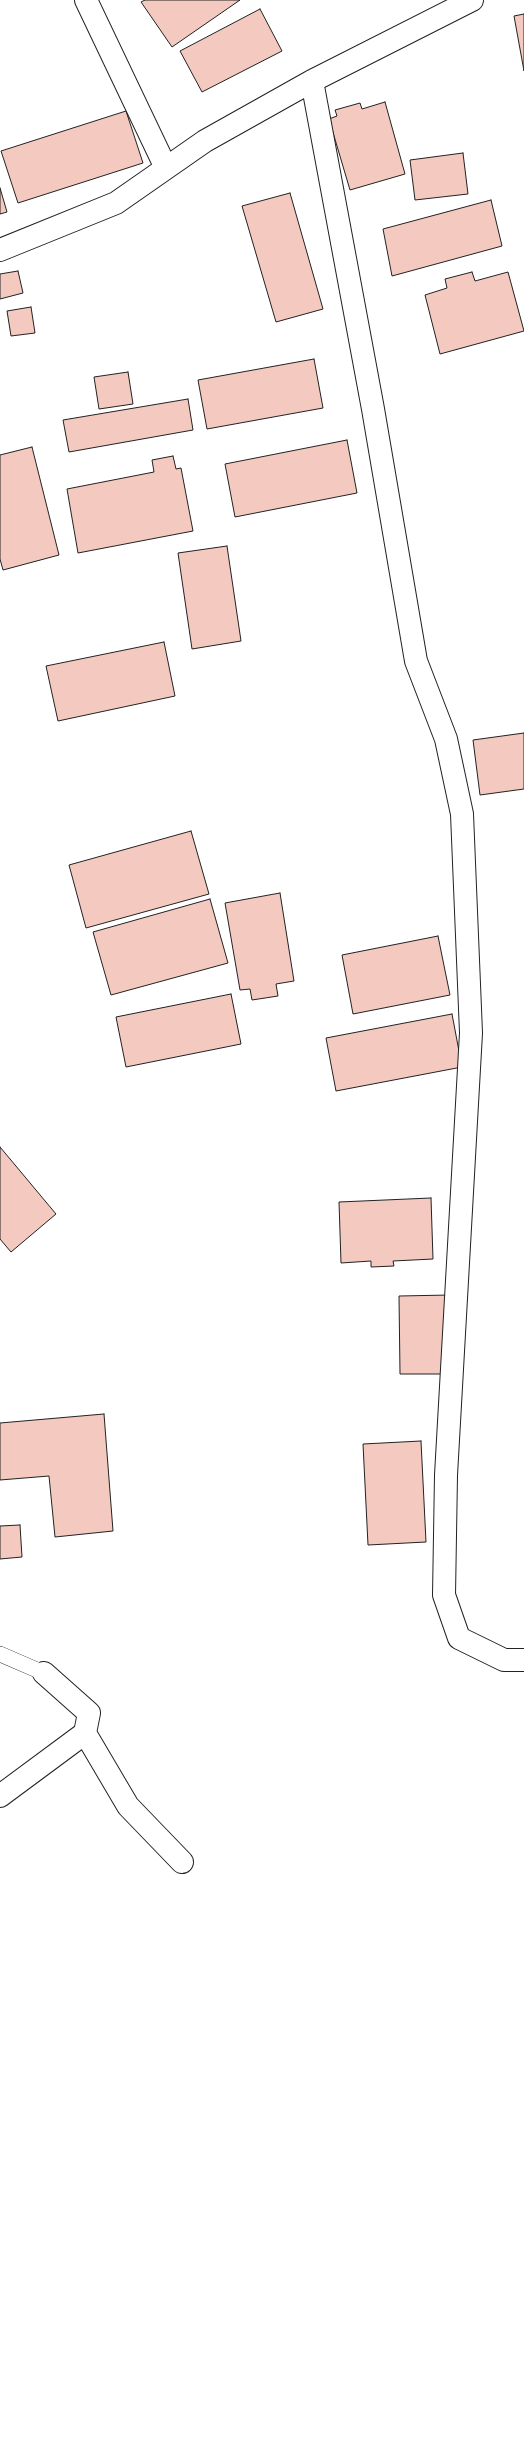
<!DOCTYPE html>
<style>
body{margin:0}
canvas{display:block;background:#fff}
</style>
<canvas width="524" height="2438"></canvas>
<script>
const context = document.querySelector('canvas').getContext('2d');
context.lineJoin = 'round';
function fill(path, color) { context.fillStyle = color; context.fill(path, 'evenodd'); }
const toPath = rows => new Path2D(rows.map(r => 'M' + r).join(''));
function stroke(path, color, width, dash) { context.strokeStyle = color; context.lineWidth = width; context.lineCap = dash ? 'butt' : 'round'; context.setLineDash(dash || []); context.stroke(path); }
const building = toPath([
 [145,0,240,0,172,47,141,2,145,0],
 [260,9,282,51,202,92,180,51,260,9],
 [524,14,524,71,514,16,524,14],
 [385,102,405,174,350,190,329,119,337,116,335,110,360,103,362,109,385,102],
 [126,111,143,163,18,203,1,151,126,111],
 [463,153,468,194,415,200,410,160,463,153],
 [0,188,7,212,0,214,0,188],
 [290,193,323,309,276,322,242,206,290,193],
 [491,200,502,246,392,276,383,229,491,200],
 [18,271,23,293,0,299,0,274,18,271],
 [472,272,475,281,508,272,524,331,440,354,425,295,447,288,445,279,472,272],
 [31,307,35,333,11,336,7,311,31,307],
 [314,359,323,408,207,429,198,380,314,359],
 [128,372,133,404,99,409,94,377,128,372],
 [188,399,193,430,69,452,63,420,188,399],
 [347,440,357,493,235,517,225,464,347,440],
 [32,447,59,555,3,570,0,559,0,455,32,447],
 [173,456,176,469,181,468,193,531,78,553,67,489,154,472,152,460,173,456],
 [227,546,241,641,192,649,178,553,227,546],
 [164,642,175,696,58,721,46,666,164,642],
 [524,733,524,789,480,795,473,740,524,733],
 [191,831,209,894,86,928,69,865,191,831],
 [280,893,294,981,276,984,278,996,252,1000,250,989,240,990,225,903,280,893],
 [210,899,228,963,111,995,93,932,210,899],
 [438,936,450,995,353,1014,342,955,438,936],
 [231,994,241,1044,126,1067,116,1017,231,994],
 [452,1014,462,1067,336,1091,326,1038,452,1014],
 [0,1147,56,1214,11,1252,0,1239,0,1147],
 [431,1198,433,1259,393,1261,394,1266,371,1267,371,1261,341,1263,339,1202,431,1198],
 [450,1295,450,1374,400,1374,399,1296,450,1295],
 [104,1414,113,1531,55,1537,49,1476,0,1480,0,1423,104,1414],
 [421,1441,426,1542,368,1545,363,1444,421,1441],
 [20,1525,22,1557,0,1559,0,1526,20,1525]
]);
const service = toPath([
 [0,1654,44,1673]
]);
const minor = toPath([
 [86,0,166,168],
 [312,81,373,409,416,661,446,739,462,814,471,1033,446,1475,444,1595,459,1638,504,1660,524,1660],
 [0,250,116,203,205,141,312,81,472,0],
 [44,1673,89,1713,85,1733],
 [0,1796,85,1733,128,1806,182,1862]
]);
fill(building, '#f3c9c0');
stroke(building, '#222', 1);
stroke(service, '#222', 16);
stroke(minor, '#222', 24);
stroke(service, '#fff', 15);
stroke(minor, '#fff', 22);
</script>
